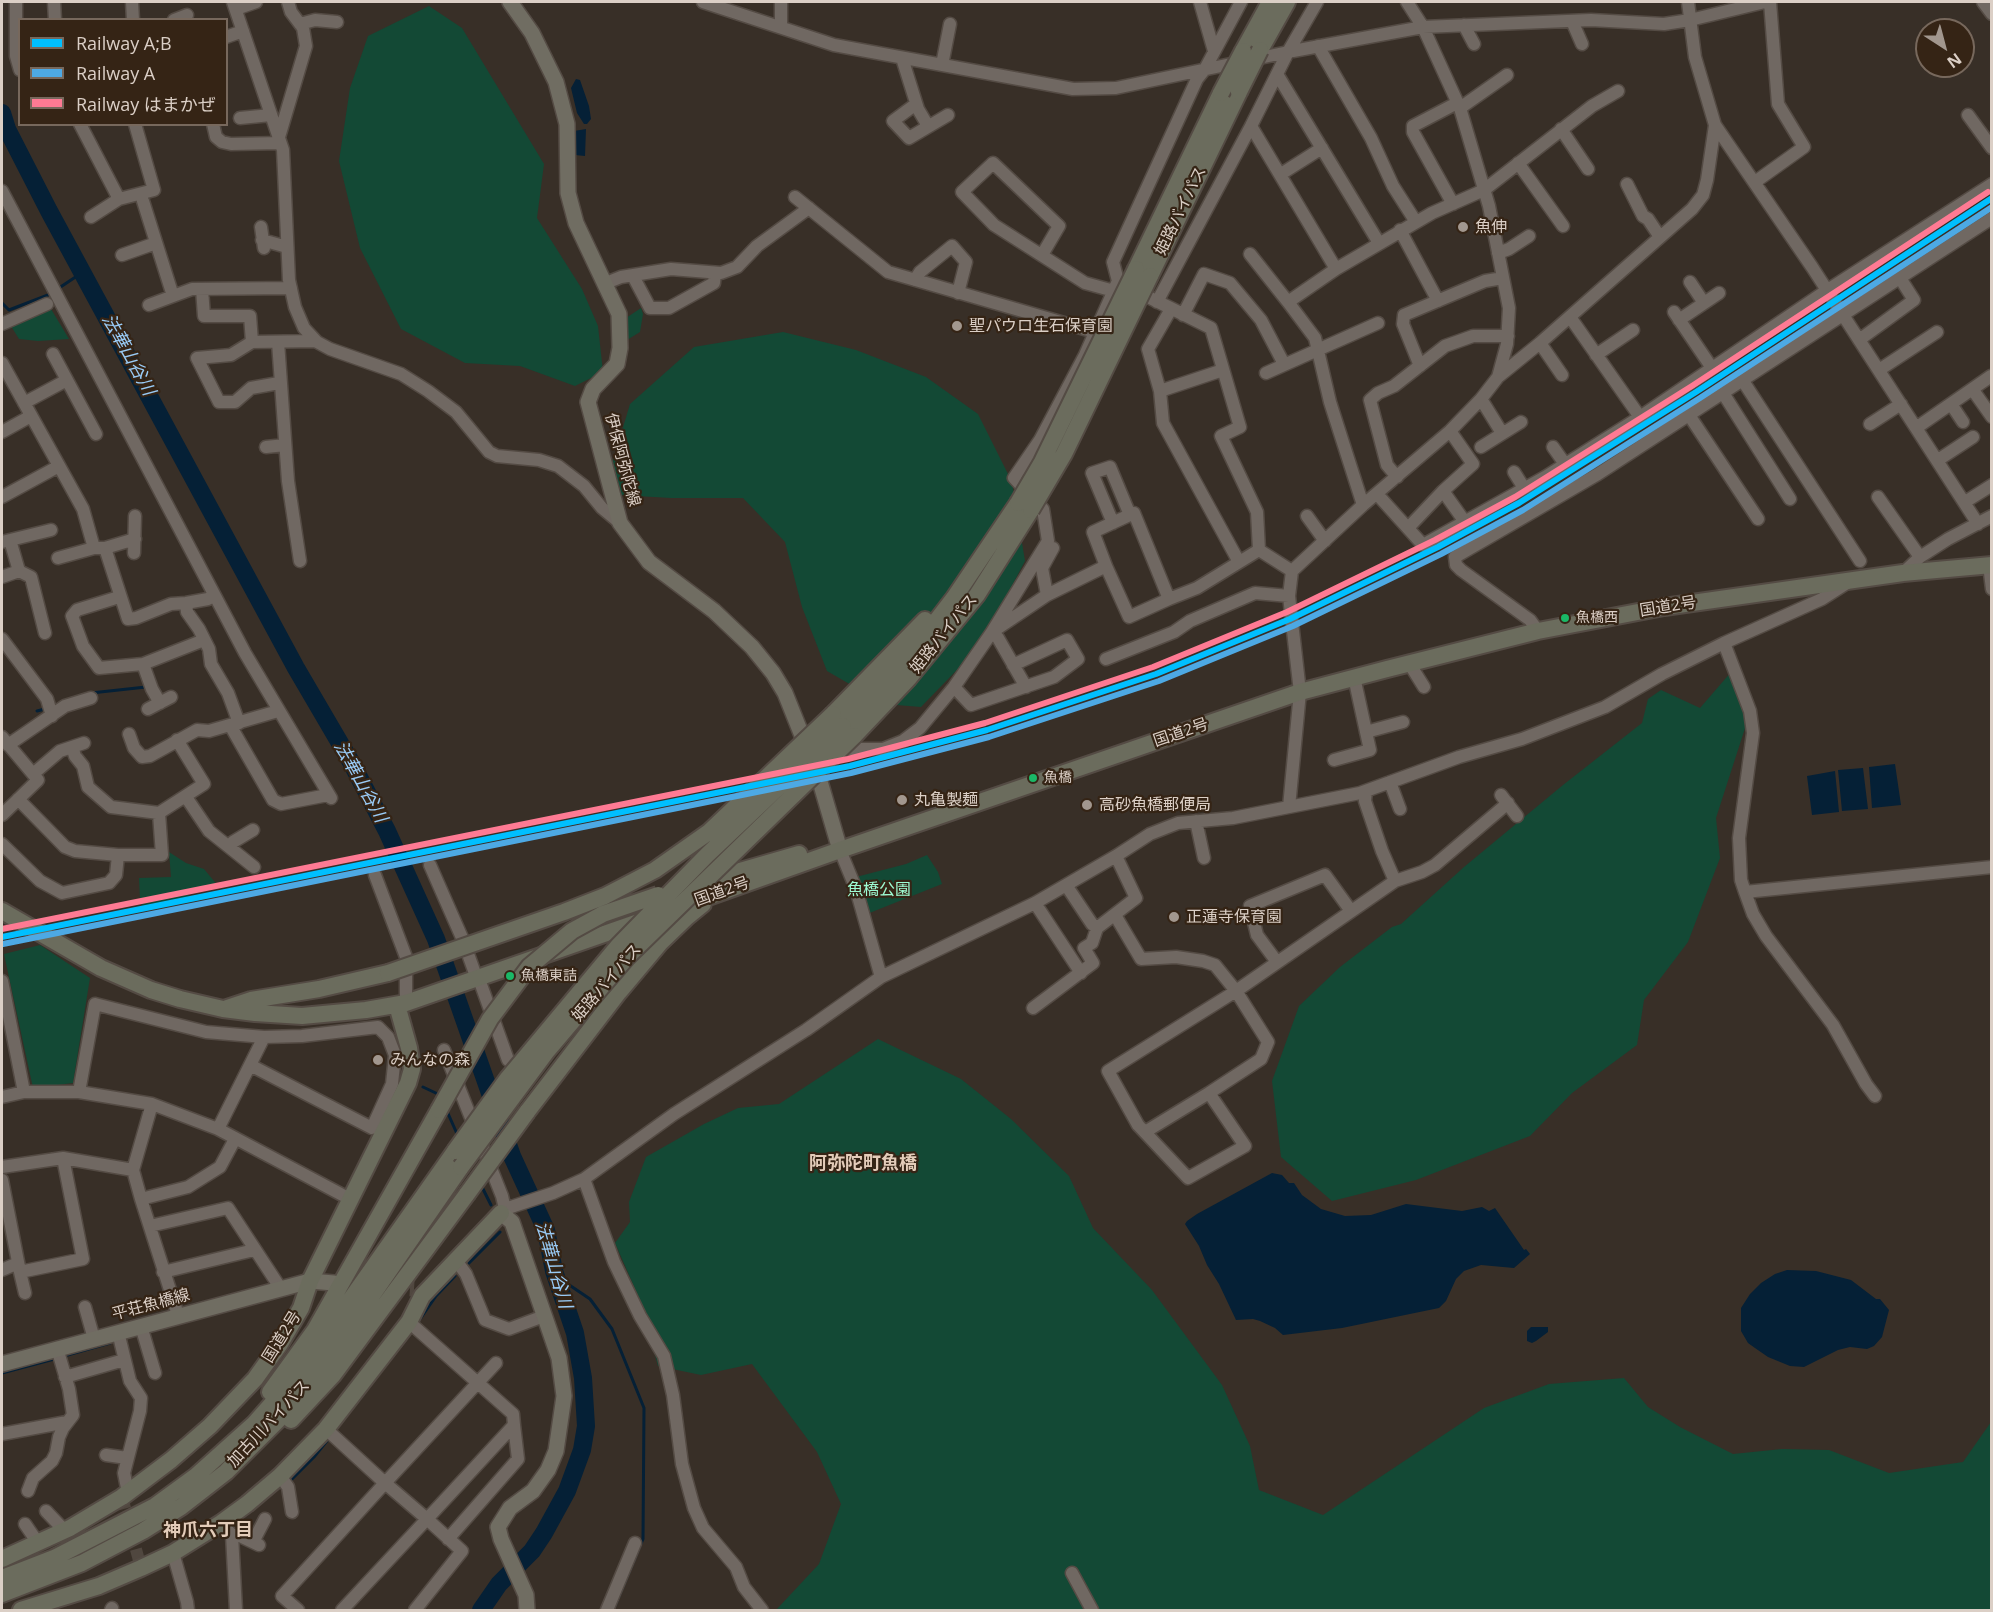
<!DOCTYPE html>
<meta charset="utf-8">
<style>
body{margin:0}
#map{position:relative;width:1993px;height:1612px;overflow:hidden;background:#382f27;font-family:"Open Sans","Noto Sans JP",sans-serif}
canvas{display:block}
.frame{position:absolute;inset:0;border:3px solid #dbcfc6;pointer-events:none}
.legend{position:absolute;left:18px;top:18px;width:210px;height:108px;box-sizing:border-box;background:#352415;border:2px solid #77685c;margin:0;padding:8px 10px;list-style:none;font-size:18px;color:#dbcfc6}
.legend li{display:flex;align-items:center;gap:12px;height:30px}
.legend b{width:30px;border:2px solid #77685c}
.north{position:absolute;left:1915px;top:18px;width:60px;height:60px;box-sizing:border-box;background:#352415;border:2px solid #77685c;border-radius:50%;rotate:144deg;font-size:16px;font-weight:700;line-height:24px;text-align:center;color:#dbcfc6}
.north::after{content:'';display:block;margin:auto;width:21px;height:27px;background:#a2978e;clip-path:polygon(50% 0,100% 100%,50% 72%,0 100%)}
</style>
<div id="map">
<canvas width="1993" height="1612"></canvas>
<div class="frame"></div>
<ul class="legend">
<li><b style="height:8px;background:#00bfff"></b>Railway A;B</li>
<li><b style="height:8px;background:#4da9e4"></b>Railway A</li>
<li><b style="height:8px;background:#fe7a93"></b>Railway はまかぜ</li>
</ul>
<div class="north">N</div>
</div>
<script>
const context = document.querySelector('canvas').getContext('2d');
context.lineJoin = 'round';
function fill(path, color) { context.fillStyle = color; context.fill(path, 'evenodd'); }
const toPath = rows => new Path2D(rows.map(r => 'M' + r).join(''));
function stroke(path, color, width, dash) { context.strokeStyle = color; context.lineWidth = width; context.lineCap = dash ? 'butt' : 'round'; context.setLineDash(dash || []); context.stroke(path); }
function drawText(font, color, halo, rows, align = 'center') {
  context.font = font + ' "Open Sans","Noto Sans JP",sans-serif'; context.lineWidth = 4.5; context.setLineDash([]); context.textBaseline = 'middle'; context.strokeStyle = halo; context.fillStyle = color; for (const [text, x, y, turn = 0] of rows) {
    context.save(); context.translate(x, y); context.rotate((+turn || 0) * Math.PI / 180); context.textAlign = isNaN(turn) ? turn : align; if (halo) context.strokeText(text, 0, 0); context.fillText(text, 0, 0); context.restore();
  }
}
const green = toPath([
 [429,6,462,28,544,164,537,218,582,289,598,326,603,372,575,386,520,366,465,363,401,329,360,248,339,161,350,88,368,36],
 [641,308,643,314,640,332,627,340,626,318],
 [51,309,69,339,38,341,19,339,11,326],
 [783,332,856,350,926,377,978,414,1012,482,1025,561,980,646,921,707,884,704,827,671,802,607,785,542,743,498,671,498,619,495,612,464,630,404,694,347],
 [1732,671,1747,722,1716,818,1720,858,1688,942,1644,1000,1637,1045,1572,1093,1530,1136,1416,1180,1332,1201,1281,1157,1272,1081,1299,1006,1340,967,1392,927,1401,924,1464,867,1563,785,1642,723,1648,699,1661,690,1700,708],
 [169,852,186,863,204,869,219,887,190,893,187,897,142,906,141,903,67,918,65,915,140,899,139,878,171,877],
 [927,855,938,872,942,884,867,914,856,877,906,864],
 [40,945,90,978,73,1083,33,1088,4,954],
 [878,1039,961,1079,1011,1119,1069,1176,1093,1228,1152,1290,1222,1385,1250,1446,1259,1490,1323,1515,1484,1408,1549,1384,1624,1378,1648,1407,1680,1427,1733,1454,1782,1449,1829,1450,1889,1473,1963,1462,1991,1422,1991,1610,776,1610,819,1564,841,1504,817,1452,752,1364,701,1375,658,1366,640,1300,615,1243,630,1222,629,1202,646,1157,704,1124,738,1108,779,1104]
]);
const water = toPath([
 [576,79,580,80,589,106,591,119,587,124,584,124,577,113,571,88],
 [586,129,585,156,575,155,574,131],
 [1895,764,1901,805,1872,808,1869,767],
 [1863,768,1868,809,1842,811,1838,770],
 [1835,771,1839,812,1812,815,1807,776],
 [1272,1173,1282,1175,1289,1183,1294,1183,1302,1195,1321,1209,1345,1216,1371,1215,1406,1204,1462,1211,1482,1207,1489,1211,1495,1208,1524,1250,1526,1249,1530,1254,1514,1268,1481,1265,1464,1271,1456,1279,1446,1301,1439,1308,1342,1328,1283,1335,1275,1328,1260,1321,1253,1319,1236,1320,1219,1284,1207,1265,1199,1246,1185,1224,1187,1221,1197,1214],
 [1787,1270,1816,1271,1851,1280,1876,1299,1880,1299,1889,1310,1882,1337,1874,1346,1867,1349,1850,1347,1838,1350,1804,1367,1790,1366,1768,1357,1755,1348,1748,1343,1741,1331,1741,1308,1750,1294,1761,1283,1775,1274],
 [1531,1327,1548,1327,1548,1332,1536,1341,1532,1343,1527,1341,1527,1331]
]);
const stream = toPath([
 [59,288,83,272],
 [2,303,9,310,48,295],
 [91,693,146,687],
 [37,711,45,709],
 [423,1087,440,1095],
 [446,1109,458,1136],
 [481,1185,491,1205],
 [469,1263,500,1232],
 [556,1276,590,1299,612,1329,644,1408,643,1539,615,1606],
 [418,1322,436,1296,455,1276],
 [64,1356,110,1343],
 [2,1373,58,1358],
 [358,1401,396,1351],
 [289,1482,314,1457,330,1437]
]);
const river = toPath([
 [2,113,7,129,49,211,296,668,351,762,387,831,436,939,512,1156,546,1230,554,1271,575,1333,583,1378,586,1426,582,1450,567,1491,544,1533,532,1551,499,1584,481,1610]
]);
const minorTunnel = toPath([
 [122,1497,141,1568]
]);
const majorTunnel = toPath([
 [387,1287,414,1289]
]);
const minor = toPath([
 [16,2,16,56,20,70],
 [54,2,55,20],
 [132,2,133,20],
 [233,2,283,150,289,280,295,307,304,328,317,342,330,349,401,374,428,391,456,412,489,452,497,456,539,460,558,466,584,486,602,508,620,523],
 [703,2,834,45,1073,89,1116,88,1293,51,1423,27,1591,20,1664,24,1690,20,1765,2],
 [781,2,781,27],
 [1200,2,1214,51],
 [1407,2,1423,27,1460,108,1489,206,1509,308,1507,344,1498,377],
 [1688,2,1695,57,1715,125,1812,267,1978,524],
 [1983,2,1992,14],
 [236,9,256,2],
 [174,20,187,15],
 [1572,21,1582,44],
 [300,24,315,20,337,22],
 [1464,25,1474,44],
 [226,37,243,31],
 [1318,46,1371,138,1393,186,1416,222],
 [902,58,918,109,928,126],
 [942,65,950,24],
 [1277,74,1379,243],
 [916,104,893,121,909,138,948,115],
 [1460,108,1507,75],
 [1968,115,1992,148],
 [240,118,271,115],
 [80,124,119,199],
 [213,124,216,137,222,142,231,144,280,143],
 [1251,126,1336,269,1288,302,1315,338,1330,402,1363,505],
 [1561,129,1588,169],
 [279,137,306,46,303,28,291,12,288,2],
 [1518,163,1563,226],
 [1281,174,1322,148],
 [1755,182,1804,147,1778,104,1770,2],
 [1627,184,1643,216,1648,219,1660,237],
 [2,191,245,653,331,798],
 [795,197,888,272,1095,332],
 [143,201,173,296],
 [1453,204,1413,132,1413,126,1457,103],
 [91,217,119,199,154,190,135,124],
 [261,227,264,248],
 [1400,230,1438,301],
 [262,240,287,247],
 [1498,253,1509,249,1529,236],
 [1250,254,1288,302],
 [122,255,156,243],
 [1042,255,1059,226,993,163,962,192,994,225,1085,283,1114,291],
 [1336,269,1432,213,1484,190,1592,106,1618,91],
 [633,276,650,308,669,308,714,283,715,273],
 [915,280,920,272,952,246,966,262,958,293],
 [1690,282,1704,303],
 [606,283,621,277,671,269,721,273,737,267,757,246,809,208],
 [202,289,204,316,250,316,252,342],
 [1136,291,1211,328,1240,427,1221,436,1257,512,1259,550],
 [1157,302,1251,126,1288,52,1317,2],
 [149,305,192,289,291,288],
 [1171,309,1148,349,1160,391,1163,423,1239,562],
 [1674,312,1712,368],
 [1183,315,1204,274,1230,283,1261,320,1284,364],
 [1570,317,1640,417],
 [1679,320,1719,293],
 [2,324,47,304],
 [1859,340,1914,300,1900,278],
 [278,342,288,481,300,561],
 [1540,343,1562,375],
 [53,354,96,434],
 [1596,355,1633,330],
 [2,363,83,509,94,548],
 [1420,366,1403,324,1404,315,1485,281,1503,278],
 [1879,370,1937,332],
 [1266,373,1378,323],
 [1743,381,1860,561],
 [279,383,251,388,235,402,219,402,197,358,231,355,252,342,316,341],
 [1160,391,1223,370],
 [1723,393,1790,499],
 [1975,393,1992,417],
 [1481,399,1502,433],
 [24,403,67,380],
 [1951,404,1963,422],
 [1689,415,1758,519],
 [1870,424,1901,404],
 [1916,428,1991,376],
 [2,432,31,416],
 [266,447,285,445],
 [1481,447,1521,422],
 [1553,447,1565,464],
 [1938,460,1973,437],
 [1514,472,1524,488],
 [1397,477,1387,465,1370,400,1378,393,1394,386,1445,346,1473,336,1508,336],
 [1443,491,1465,522],
 [1377,494,1423,545,1545,477,1640,417,1826,291,1992,184],
 [2,497,59,466],
 [1878,497,1920,557],
 [1965,502,1992,485],
 [1307,516,1325,541],
 [1113,523,1092,473,1110,467,1130,515],
 [1408,528,1443,491,1473,464,1450,431],
 [10,540,19,571],
 [2,542,51,530],
 [105,548,128,619,136,618,171,604,186,603,208,599,214,595],
 [134,553,135,516],
 [58,558,94,548,105,548,135,539],
 [1989,565,1992,589],
 [1106,566,1129,617,1169,599],
 [1903,573,1920,557,1948,539,1992,516],
 [2,577,19,571,31,577,45,633],
 [1047,595,1042,568,1053,548],
 [119,597,77,610,72,616,83,646,99,668,143,664,204,640],
 [186,603,187,612,199,629,209,649,211,664,228,693,239,723],
 [1538,631,1530,620,1461,570,1456,565,1455,557,1598,474,1992,218],
 [2,639,47,699,52,716],
 [1724,643,1750,711,1753,733,1739,838,1741,880,1745,892,1753,914,1766,936,1833,1025,1866,1084,1875,1096],
 [1106,659,1174,632,1190,621,1255,593,1289,596],
 [1409,663,1424,687],
 [143,664,152,689,160,703],
 [954,687,971,705,1054,677,1078,659,1067,640,1013,665],
 [1026,687,998,638,992,632,1048,541,1043,509,1014,478,1040,440,1085,355,1118,281,1113,262,1197,79,1205,69,1241,2],
 [148,709,171,697],
 [230,725,273,800,281,804,328,795],
 [1366,732,1403,722],
 [129,734,134,748,142,757,150,756,197,730,209,731,278,711],
 [2,737,38,780,2,815],
 [8,745,65,706,91,698],
 [839,745,848,749,883,749,903,741,920,728,954,687,992,632,1047,595,1106,566,1093,532,1134,513,1169,599,1197,588,1259,550,1292,571],
 [72,747,75,756,83,766,88,787,111,807,159,813,204,784,177,740],
 [1334,760,1370,750,1354,677],
 [33,774,60,751,84,743],
 [1390,782,1400,809],
 [1501,795,1517,816],
 [186,797,209,831,254,867],
 [18,799,65,847,75,851,118,855,162,855,159,813],
 [1289,807,1300,692,1289,596,1292,571,1363,505,1450,431,1481,399,1498,377,1540,343,1692,209,1703,195,1707,180,1715,125],
 [1196,821,1204,858],
 [2,844,40,881,62,893,109,883,116,875,118,855],
 [229,847,233,842,253,830],
 [840,850,856,889,881,977],
 [430,865,463,940,477,979],
 [375,875,406,957,406,1003],
 [1395,881,1422,872,1435,865,1508,803],
 [1066,885,1092,924,1097,928],
 [1745,892,1992,867],
 [1035,903,1081,973],
 [1115,915,1141,959,1176,957,1203,961,1215,965,1236,991,1268,1042,1261,1059,1209,1093,1245,1146,1188,1178,1138,1125,1108,1071,1236,991,1395,881,1382,851,1365,801,1366,791],
 [1277,962,1257,935,1250,906,1325,875,1351,911],
 [479,979,508,1060],
 [2,981,24,1092],
 [1033,1008,1093,963,1084,948,1092,943,1097,928,1136,898,1116,856],
 [444,1050,502,1196,505,1209],
 [79,1092,95,1004,206,1032,264,1037,302,1036,378,1027,388,1037,395,1055,392,1084,372,1128,250,1065],
 [2,1097,24,1092,79,1092,152,1104,218,1129,350,1199],
 [152,1104,133,1170,141,1199,178,1315],
 [218,1129,264,1037],
 [1145,1132,1209,1093],
 [2,1167,63,1158,133,1170],
 [584,1179,614,1262,640,1316,664,1356,673,1395,682,1464,694,1508,703,1528,736,1567,744,1587,762,1610],
 [2,1180,20,1272,83,1259,63,1158],
 [141,1199,188,1187,220,1167,235,1139],
 [501,1213,505,1209,553,1193,584,1179,674,1114,806,1030,881,977,1035,903,1116,856,1150,834,1178,823,1233,818,1360,793,1459,757,1522,739,1605,707,1662,674,1724,643,1822,599,1847,583],
 [150,1226,228,1208,281,1289],
 [455,1259,466,1274,485,1320,509,1329,544,1316],
 [2,1270,18,1263],
 [20,1272,25,1293],
 [163,1272,254,1250],
 [85,1307,94,1339],
 [141,1326,155,1373],
 [118,1332,130,1381,141,1398,140,1411,124,1473,128,1493],
 [65,1377,124,1360],
 [326,1429,385,1483,496,1363],
 [2,1434,67,1422],
 [106,1455,127,1458],
 [280,1476,288,1487,292,1512],
 [28,1491,33,1478,52,1461,56,1453,59,1437,63,1428,73,1415,69,1389,57,1348],
 [46,1511,64,1530],
 [221,1523,232,1535,236,1610],
 [25,1524,38,1543],
 [232,1535,238,1535,259,1545],
 [448,1539,518,1459,514,1425],
 [253,1542,265,1519],
 [173,1553,187,1602,188,1610],
 [1072,1573,1092,1610],
 [111,1610,112,1608],
 [298,1610,282,1596,385,1483,427,1519,514,1425,513,1414,409,1322],
 [342,1610,427,1519,462,1551,415,1610],
 [607,1610,635,1543]
]);
const major = toPath([
 [510,2,532,33,556,82,567,124,568,193,576,223,619,314,620,348,617,364,593,389,588,402,620,523,649,562,714,611,752,647,773,673,785,693,819,778,840,850],
 [501,1213,512,1222,559,1358,564,1396,556,1451,548,1470,533,1491,510,1508,498,1527,501,1539,526,1595,527,1610],
 [2,1364,310,1281,334,1283]
]);
const highway = toPath([
 [1260,50,1287,2],
 [1243,51,1270,2],
 [1136,269,1221,93],
 [1150,276,1239,92],
 [833,714,925,620],
 [843,726,889,679,924,637,954,598,1018,503],
 [854,736,909,678,977,595,1031,510],
 [702,882,799,854],
 [677,908,840,850,1300,692,1387,669,1538,631,1664,607,1903,573,1992,565],
 [2,911,101,968,151,990,180,999,223,1009,255,1013,302,1016,366,1010,406,1003,647,919],
 [227,1008,251,1000,319,989,388,973],
 [527,1112,619,992,660,943,687,917,703,904],
 [270,1392,315,1330,439,1110],
 [291,1420,333,1375,467,1194],
 [2,1559,70,1528,122,1497,171,1460,210,1426,255,1379,280,1344,301,1308,310,1281,408,1083,412,1069,409,1048,397,1005],
 [2,1578,54,1558,155,1506,196,1476,254,1424,298,1374,455,1151],
 [2,1594,82,1563,143,1531,181,1507,226,1472,281,1417,337,1346,461,1167],
 [21,1610,99,1586,141,1568,173,1553,221,1523,247,1504,280,1476,326,1429,409,1322,422,1296,501,1213]
]);
const highwayBridge = toPath([
 [1239,92,1260,50],
 [1221,93,1243,51],
 [1018,503,1042,462,1136,269],
 [1031,510,1064,454,1150,276],
 [388,973,564,912,605,896,655,870,709,832,833,714],
 [439,1110,490,1019,529,967,572,931,603,914,658,895],
 [455,1151,508,1078,618,946,707,855,843,726],
 [461,1167,547,1051,627,957,854,736],
 [467,1194,527,1112]
]);
const rail1 = toPath([
 [2,937,850,766,987,730,1156,674,1290,619,1438,547,1519,503,1696,392,1992,198]
]);
const rail2 = toPath([
 [3,944,851,773,989,737,1159,681,1293,626,1441,554,1523,510,1700,398,1992,207]
]);
const rail3 = toPath([
 [2,929,848,759,985,723,1153,667,1287,612,1435,540,1515,497,1692,386,1988,192]
]);
const markers = [
 [1463,227,6,"#a2978e"],
 [957,326,6,"#a2978e"],
 [1565,618,5,"#1ab867"],
 [1033,778,5,"#1ab867"],
 [902,800,6,"#a2978e"],
 [1087,805,6,"#a2978e"],
 [1174,917,6,"#a2978e"],
 [510,976,5,"#1ab867"],
 [378,1060,6,"#a2978e"]
];
const busNames = [
 ["魚橋西",1576,618],
 ["魚橋",1044,778],
 ["魚橋東詰",521,976]
];
const streetNames = [
 ["姫路バイパス",1181,211,-64],
 ["伊保阿弥陀線",622,460,75],
 ["国道2号",1668,607,-9],
 ["姫路バイパス",944,634,-51],
 ["国道2号",1181,733,-19],
 ["国道2号",722,892,-20],
 ["姫路バイパス",607,983,-49],
 ["平荘魚橋線",151,1305,-15],
 ["国道2号",282,1337,-58],
 ["加古川バイパス",269,1424,-47]
];
const poiNames = [
 ["魚伸",1475,227],
 ["聖パウロ生石保育園",969,326],
 ["丸亀製麺",914,800],
 ["高砂魚橋郵便局",1099,805],
 ["正蓮寺保育園",1186,917],
 ["みんなの森",390,1060]
];
const parkNames = [
 ["魚橋公園",879,890]
];
const waterNames = [
 ["法華山谷川",128,355,61],
 ["法華山谷川",360,782,61],
 ["法華山谷川",553,1265,74]
];
const neighbourhoodNames = [
 ["阿弥陀町魚橋",863,1164],
 ["神爪六丁目",208,1531]
];
fill(green, '#134935');
fill(water, '#052036');
stroke(stream, '#052036', 3);
stroke(river, '#052036', 18);
stroke(minorTunnel, '#50473f', 12, [12, 6]);
stroke(majorTunnel, '#50473f', 15, [15, 8]);
stroke(minor, '#544b44', 15);
stroke(major, '#544b44', 18);
stroke(highway, '#544b44', 20);
stroke(minor, '#706862', 12);
stroke(major, '#706d62', 15);
stroke(highway, '#6b6c5d', 16);
stroke(highwayBridge, '#544b44', 20, []);
stroke(highwayBridge, '#6b6c5d', 16);
stroke(rail1, '#00bfff', 6);
stroke(rail2, '#4da9e4', 6);
stroke(rail3, '#fe7a93', 6);
for (const [x, y, r, color] of markers) { const dot = new Path2D(); dot.arc(x, y, r, 0, 2 * Math.PI); context.fillStyle = color; context.fill(dot); stroke(dot, '#352415', 2); }
drawText('14px', '#dbcfc6', '#352415', busNames, 'left');
drawText('16px', '#dbcfc6', '#352415', streetNames);
drawText('16px', '#dbcfc6', '#352415', poiNames, 'left');
drawText('16px', '#9dfbd3', '#352415', parkNames);
drawText('italic 18px', '#99cbf6', '#352415', waterNames);
drawText('bold 18px', '#e3ccb9', '#352415', neighbourhoodNames);
</script>
